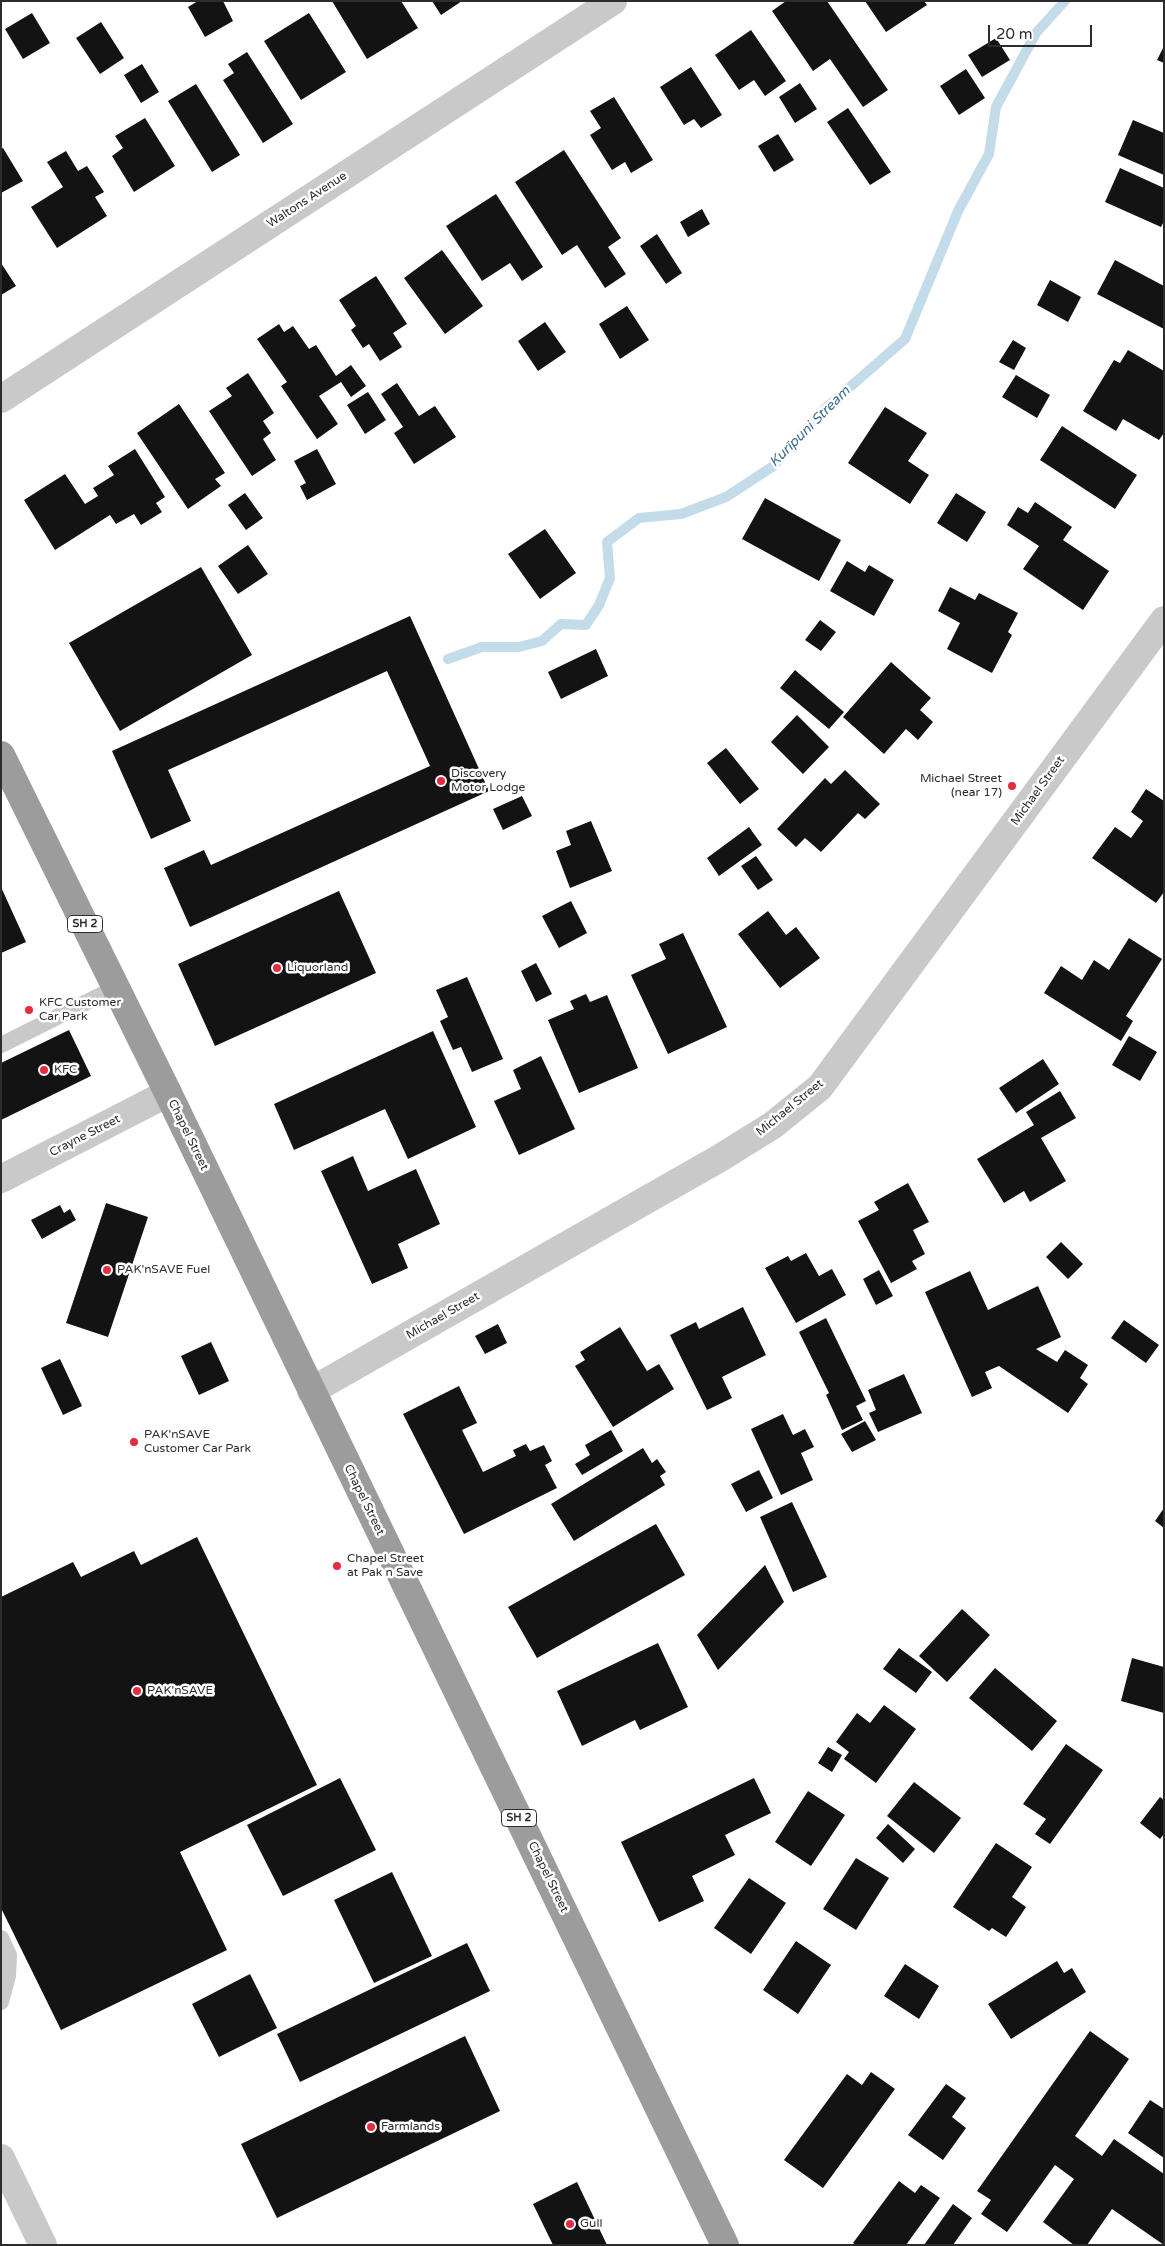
<!DOCTYPE html>
<meta charset="utf-8">
<style>
body{margin:0}
#map{position:relative;width:1165px;height:2246px;overflow:hidden;background:#fff;font-family:"Varela Round",sans-serif}
canvas{display:block}
.frame{position:absolute;inset:0;border:2px solid #2c2c2c;pointer-events:none}
.scale{position:absolute;left:988px;top:25px;width:104px;height:22px;box-sizing:border-box;border:2px solid #2c2c2c;border-top:0;padding-left:6px;font-size:15px;line-height:18px;white-space:nowrap;color:#2c2c2c;-webkit-text-stroke:4px #fff;paint-order:stroke}
</style>
<div id="map">
<canvas width="1165" height="2246"></canvas>
<div class="frame"></div>
<div class="scale">20 m</div>
</div>
<script>
const context = document.querySelector('canvas').getContext('2d');
context.lineJoin = 'round';
const toPath = rows => new Path2D(rows.map(r => 'M' + r).join(''));
function stroke(path, color, width, dash) { context.strokeStyle = color; context.lineWidth = width; context.lineCap = dash ? 'butt' : 'round'; context.setLineDash(dash || []); context.stroke(path); }
function fill(path, color) { context.fillStyle = color; context.fill(path, 'evenodd'); }
function drawText(font, color, halo, rows, align = 'center') {
  context.font = font + ' "Varela Round",sans-serif'; context.lineWidth = 5; context.setLineDash([]); context.textBaseline = 'middle'; context.strokeStyle = halo; context.fillStyle = color; for (const [text, x, y, turn = 0] of rows) {
    context.save(); context.translate(x, y); context.rotate((+turn || 0) * Math.PI / 180); context.textAlign = isNaN(turn) ? turn : align; if (halo) context.strokeText(text, 0, 0); context.fillText(text, 0, 0); context.restore();
  }
}
const stream = toPath([
 [448,659,482,647,519,647,542,641,561,624,586,625,599,605,610,578,607,542,639,518,681,514,726,497,772,467,827,407,905,339,958,211,989,154,996,107,1036,33,1065,1]
]);
const building = toPath([
 [198,1,223,1,233,21,205,37,188,7],
 [332,1,401,1,418,28,367,59],
 [432,1,462,1,441,15],
 [786,1,827,1,888,90,863,107,830,59,813,71,772,11],
 [865,1,924,1,927,5,886,32],
 [32,13,50,43,23,59,5,29],
 [309,13,346,72,301,100,264,41],
 [101,22,124,58,100,74,76,38],
 [751,30,786,81,765,96,754,80,739,90,715,55],
 [996,38,1010,60,982,77,968,55],
 [1164,46,1164,63,1157,60],
 [247,52,293,124,263,143,223,80,234,73,228,64],
 [142,64,159,92,141,103,124,75],
 [691,67,722,115,701,128,694,119,684,125,660,87],
 [966,69,985,98,959,115,940,86],
 [800,83,817,109,795,123,779,97],
 [196,84,240,155,212,172,168,101],
 [614,97,653,160,631,173,625,162,612,170,590,135,601,128,590,111],
 [848,108,891,172,870,185,827,122],
 [145,118,175,166,134,192,112,156,123,148,115,136],
 [1133,120,1164,133,1164,175,1118,155],
 [778,134,794,160,774,172,758,146],
 [3,148,23,181,1,193,1,149],
 [564,150,621,238,608,247,626,274,605,288,577,245,562,255,515,182],
 [66,151,78,171,87,166,104,192,95,197,107,216,57,248,31,207,63,187,47,162],
 [1120,168,1164,188,1164,221,1161,227,1105,202],
 [496,194,543,267,522,281,510,263,482,281,446,226],
 [702,209,710,224,688,237,680,222],
 [657,234,682,273,666,284,640,246],
 [442,250,483,306,445,334,404,278],
 [1115,260,1164,286,1164,329,1097,294],
 [1,263,16,286,1,295],
 [376,276,407,324,393,333,402,347,380,361,369,344,363,348,351,330,356,326,339,300],
 [1050,280,1081,297,1068,322,1037,305],
 [627,306,649,340,620,359,599,324],
 [545,322,566,352,538,371,518,341],
 [279,324,284,332,293,326,309,349,316,345,336,376,351,365,366,386,351,397,341,382,319,396,338,424,317,439,281,386,287,382,257,339],
 [1013,340,1026,348,1014,370,999,362],
 [1128,350,1164,371,1164,433,1159,440,1123,419,1116,431,1083,411,1114,360,1120,363],
 [248,373,274,413,263,421,271,433,263,439,276,460,252,476,209,411,232,396,226,388],
 [1016,375,1050,395,1037,418,1002,397],
 [397,383,419,416,435,406,456,437,414,464,394,433,403,427,381,394],
 [368,392,386,420,365,434,347,405],
 [179,404,225,473,215,479,221,486,188,509,137,433],
 [885,407,927,433,908,461,929,475,910,504,848,463],
 [1062,426,1137,475,1115,509,1040,460],
 [135,449,165,497,156,503,162,512,141,525,134,514,116,524,110,515,55,550,24,500,65,474,85,504,98,496,93,488,114,475,108,466],
 [317,449,336,484,307,500,300,486,306,483,294,461],
 [245,493,263,518,246,530,228,505],
 [956,493,986,512,967,542,937,523],
 [765,498,841,540,819,581,742,539],
 [1035,502,1072,527,1063,540,1109,571,1083,610,1023,569,1039,546,1007,525,1018,507,1028,513],
 [545,529,576,573,540,599,508,554],
 [248,545,268,574,238,594,218,566],
 [847,561,865,572,869,565,894,580,874,616,830,591],
 [201,567,252,655,120,731,69,643],
 [950,587,975,600,979,593,1018,613,1008,632,1012,635,992,673,947,649,960,623,938,611],
 [410,616,489,791,190,927,164,868,204,850,211,865,430,766,387,671,168,770,191,821,151,839,112,751],
 [820,620,836,632,821,651,805,640],
 [596,649,608,676,561,699,548,672],
 [891,662,931,698,920,710,933,722,918,740,906,729,884,754,843,717],
 [795,670,844,712,829,729,780,688],
 [797,715,829,747,803,774,771,742],
 [726,748,759,789,740,804,707,763],
 [845,770,880,804,865,819,858,813,821,852,805,838,796,847,777,829,825,778,831,784],
 [1146,789,1164,801,1164,892,1156,903,1092,858,1115,827,1131,838,1143,821,1131,812],
 [522,796,532,816,503,830,493,809],
 [591,821,612,871,570,888,556,851,571,845,566,831],
 [749,827,762,845,719,876,707,858],
 [756,856,773,880,758,890,741,866],
 [1,887,26,942,1,953],
 [339,891,376,973,215,1046,178,964],
 [571,901,587,933,559,948,542,916],
 [768,911,786,935,796,927,820,958,780,988,738,934],
 [683,933,727,1027,668,1054,631,975,666,959,659,944],
 [1129,938,1162,959,1126,1016,1133,1021,1121,1041,1044,993,1061,966,1082,980,1094,960,1109,970],
 [536,963,552,994,536,1002,521,971],
 [467,977,503,1059,472,1072,461,1047,453,1050,440,1021,448,1017,436,990],
 [586,994,590,1002,607,995,638,1068,579,1093,548,1020,574,1009,570,1001],
 [69,1030,91,1076,1,1120,1,1063],
 [433,1031,476,1127,408,1159,385,1109,294,1150,274,1104],
 [1129,1036,1157,1052,1140,1081,1112,1065],
 [541,1056,575,1129,519,1155,494,1101,521,1089,513,1070],
 [1043,1059,1059,1084,1016,1113,999,1088],
 [1060,1091,1076,1118,1041,1138,1066,1181,1030,1202,1024,1191,1004,1203,977,1159,1034,1125,1026,1112],
 [353,1156,368,1191,416,1169,440,1224,398,1244,408,1268,372,1284,321,1171],
 [908,1183,929,1222,913,1230,925,1254,912,1261,917,1269,891,1283,858,1221,879,1210,874,1202],
 [106,1203,148,1217,108,1337,66,1323],
 [60,1205,64,1213,70,1209,76,1220,42,1239,31,1220],
 [1061,1242,1083,1264,1068,1279,1046,1257],
 [806,1253,819,1276,832,1269,846,1295,796,1323,765,1268,788,1256,791,1261],
 [879,1270,893,1296,876,1305,863,1279],
 [970,1271,988,1310,1038,1286,1061,1337,1036,1349,1057,1362,1065,1350,1088,1365,1080,1378,1088,1384,1068,1413,999,1366,985,1372,992,1388,972,1397,925,1292],
 [743,1307,766,1355,722,1377,732,1398,707,1410,670,1335,696,1322,699,1329],
 [826,1318,866,1401,856,1406,863,1420,842,1430,826,1395,829,1393,799,1332],
 [1124,1320,1159,1345,1146,1363,1111,1338],
 [498,1324,507,1343,485,1354,475,1336],
 [620,1327,647,1371,659,1364,674,1389,613,1427,575,1366,585,1360,580,1352],
 [211,1342,229,1381,199,1395,181,1356],
 [60,1359,82,1406,63,1415,41,1368],
 [904,1374,922,1413,878,1432,869,1413,876,1410,868,1390],
 [459,1386,477,1423,462,1430,483,1472,516,1456,513,1450,526,1444,530,1451,544,1445,552,1461,545,1465,557,1488,464,1534,403,1414],
 [783,1414,793,1435,805,1429,814,1447,801,1453,813,1480,781,1495,751,1429],
 [865,1421,876,1440,852,1452,841,1434],
 [611,1430,623,1451,582,1475,575,1464,590,1455,585,1445],
 [643,1448,652,1463,657,1459,666,1472,660,1476,665,1485,574,1541,551,1504],
 [759,1470,773,1498,746,1512,731,1484],
 [792,1502,827,1577,793,1592,760,1517],
 [1164,1508,1164,1528,1155,1521],
 [656,1524,685,1575,537,1658,508,1607],
 [197,1537,317,1785,180,1852,227,1950,61,2030,1,1908,1,1597,73,1562,81,1577,134,1551,141,1565],
 [765,1565,784,1602,718,1670,697,1635],
 [962,1609,990,1635,947,1682,919,1656],
 [658,1643,688,1707,640,1730,635,1720,582,1746,557,1691],
 [899,1648,932,1672,916,1693,883,1669],
 [1132,1658,1164,1667,1164,1713,1121,1701],
 [995,1668,1057,1721,1032,1751,969,1698],
 [884,1705,916,1729,876,1783,844,1759,849,1752,836,1742,857,1713,870,1723],
 [1066,1744,1103,1770,1050,1844,1035,1834,1046,1819,1023,1804],
 [828,1747,842,1755,832,1772,818,1763],
 [340,1778,376,1850,283,1896,247,1825],
 [754,1778,771,1813,725,1835,735,1855,692,1876,704,1901,659,1922,621,1842],
 [914,1782,961,1818,934,1853,887,1816],
 [808,1791,845,1815,811,1866,775,1842],
 [1160,1797,1164,1800,1164,1834,1160,1839,1140,1823],
 [888,1824,915,1849,903,1863,876,1838],
 [996,1843,1032,1867,1012,1897,1026,1907,1006,1937,992,1928,989,1931,953,1907],
 [856,1858,889,1878,856,1930,823,1909],
 [392,1872,432,1956,374,1983,334,1900],
 [749,1878,786,1903,751,1954,714,1928],
 [796,1941,831,1965,798,2014,763,1990],
 [467,1943,490,1991,300,2082,277,2034],
 [1057,1961,1064,1973,1072,1968,1086,1992,1011,2039,988,2004],
 [905,1964,939,1986,919,2019,884,1996],
 [250,1974,277,2028,219,2057,192,2004],
 [1090,2031,1129,2059,1075,2136,1102,2156,1114,2139,1164,2174,1164,2245,1112,2209,1087,2245,1074,2245,1043,2222,1074,2179,1055,2165,1007,2232,981,2214,991,2200,977,2191],
 [465,2036,500,2111,277,2218,241,2144],
 [871,2072,895,2089,823,2188,784,2160,847,2074,862,2085],
 [946,2084,966,2098,952,2117,966,2128,943,2160,908,2135],
 [1150,2100,1164,2109,1164,2158,1128,2133],
 [899,2181,915,2193,921,2185,940,2198,906,2245,856,2245,853,2243],
 [577,2182,607,2245,553,2245,533,2204],
 [953,2204,972,2218,953,2245,924,2245]
]);
const service = toPath([
 [1,1045,117,987],
 [1,1938,9,1955,8,1976,1,2002]
]);
const minor = toPath([
 [1,399,613,1],
 [1,1179,168,1093],
 [311,1391,720,1158,773,1125,820,1087,1164,620]
]);
const tertiary = toPath([
 [1,2158,43,2245]
]);
const trunk = toPath([
 [1,755,168,1093,725,2245]
]);
const markers = [
 [441,781,5,"#e42c3e"],
 [1012,786,5,"#e42c3e"],
 [277,968,5,"#e42c3e"],
 [29,1010,5,"#e42c3e"],
 [44,1070,5,"#e42c3e"],
 [107,1270,5,"#e42c3e"],
 [134,1442,5,"#e42c3e"],
 [337,1566,5,"#e42c3e"],
 [137,1691,5,"#e42c3e"],
 [371,2127,5,"#e42c3e"],
 [570,2224,5,"#e42c3e"]
];
const shields = [
 [85,924,35],
 [519,1818,35]
];
const shieldNames = [
 ["SH 2",85,924],
 ["SH 2",519,1818]
];
const streetNames = [
 ["Waltons Avenue",307,200,-33],
 ["Michael Street",1038,791,-54],
 ["Michael Street",790,1108,-39],
 ["Chapel Street",188,1135,64],
 ["Crayne Street",85,1136,-27],
 ["Michael Street",443,1316,-30],
 ["Chapel Street",364,1500,64],
 ["Chapel Street",548,1877,64]
];
const poiNames = [
 ["Discovery",451,774],
 ["Motor Lodge",451,788],
 ["Michael Street",1002,779,"right"],
 ["(near 17)",1002,793,"right"],
 ["Liquorland",287,968],
 ["KFC Customer",39,1003],
 ["Car Park",39,1017],
 ["KFC",54,1070],
 ["PAK'nSAVE Fuel",117,1270],
 ["PAK'nSAVE",144,1435],
 ["Customer Car Park",144,1449],
 ["Chapel Street",347,1559],
 ["at Pak n Save",347,1573],
 ["PAK'nSAVE",147,1691],
 ["Farmlands",381,2127],
 ["Gull",580,2224]
];
const waterNames = [
 ["Kurīpuni Stream",810,427,-45]
];
stroke(stream, '#c4dcea', 10);
fill(building, '#131313');
stroke(service, '#c9c9c9', 16);
stroke(minor, '#c9c9c9', 28);
stroke(tertiary, '#c9c9c9', 28);
stroke(trunk, '#9c9c9c', 28);
for (const [x, y, r, color] of markers) { const dot = new Path2D(); dot.arc(x, y, r, 0, 2 * Math.PI); context.fillStyle = color; context.fill(dot); stroke(dot, '#fff', 2); }
for (const [x, y, w] of shields) { const box = new Path2D(); box.roundRect(x - w / 2, y - 8.5, w, 17, 4); context.fillStyle = '#fff'; context.fill(box); stroke(box, '#2c2c2c', 1); }
drawText('bold 11px', '#2c2c2c', null, shieldNames);
drawText('12px', '#2c2c2c', '#fff', streetNames);
drawText('12px', '#2c2c2c', '#fff', poiNames, 'left');
drawText('italic 14px', '#3b6f8d', '#fff', waterNames);
</script>
